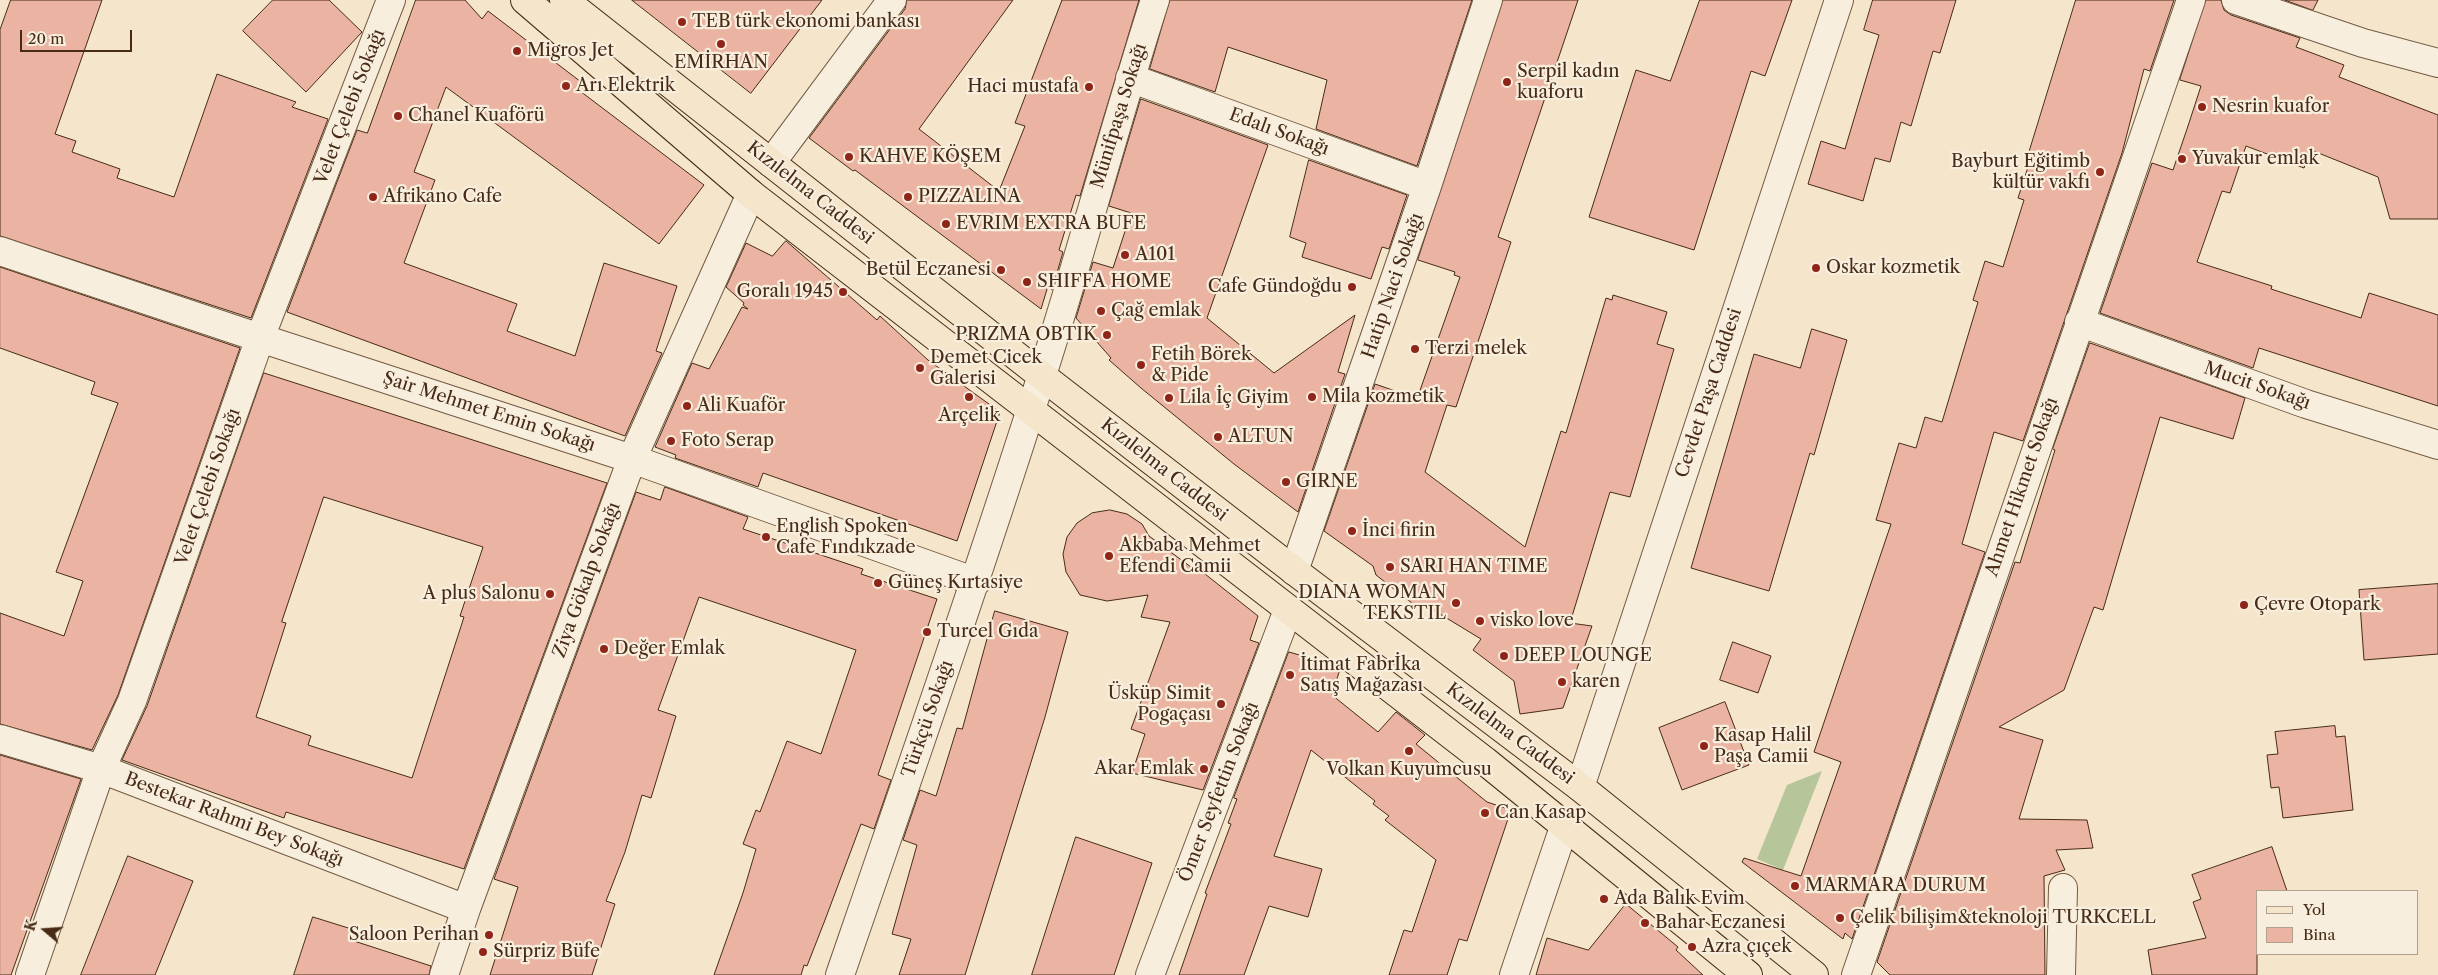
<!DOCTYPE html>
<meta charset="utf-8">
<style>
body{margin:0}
#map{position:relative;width:2438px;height:975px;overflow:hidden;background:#f4e5cb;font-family:"Libre Caslon Text",serif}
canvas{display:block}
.legend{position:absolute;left:2256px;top:890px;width:162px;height:65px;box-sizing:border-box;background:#f8eedd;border:1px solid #b1a08d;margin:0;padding:6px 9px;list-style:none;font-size:15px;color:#472b16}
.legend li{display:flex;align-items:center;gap:10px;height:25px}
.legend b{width:25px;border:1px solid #b1a08d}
.north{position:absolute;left:20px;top:905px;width:50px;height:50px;-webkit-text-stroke:4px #f8eedd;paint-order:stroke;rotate:288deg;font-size:14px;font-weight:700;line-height:20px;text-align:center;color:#472b16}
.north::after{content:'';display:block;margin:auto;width:18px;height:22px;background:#472b16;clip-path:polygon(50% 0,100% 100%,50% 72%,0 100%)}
.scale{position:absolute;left:20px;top:30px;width:112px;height:22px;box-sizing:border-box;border:2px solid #472b16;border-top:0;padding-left:6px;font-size:15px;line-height:18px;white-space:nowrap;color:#472b16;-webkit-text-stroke:4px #f8eedd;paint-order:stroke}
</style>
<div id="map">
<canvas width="2438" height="975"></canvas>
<ul class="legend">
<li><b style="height:6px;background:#f4e5cb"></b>Yol</li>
<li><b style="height:14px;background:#ebb3a1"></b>Bina</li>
</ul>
<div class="north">K</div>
<div class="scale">20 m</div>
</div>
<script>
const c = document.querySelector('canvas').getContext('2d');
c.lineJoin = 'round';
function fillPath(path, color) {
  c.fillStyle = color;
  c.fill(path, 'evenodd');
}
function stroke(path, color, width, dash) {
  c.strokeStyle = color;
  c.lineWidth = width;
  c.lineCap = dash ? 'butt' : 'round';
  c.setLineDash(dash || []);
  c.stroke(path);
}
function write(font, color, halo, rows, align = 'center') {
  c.font = font + ' "Libre Caslon Text",serif';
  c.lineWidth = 4.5;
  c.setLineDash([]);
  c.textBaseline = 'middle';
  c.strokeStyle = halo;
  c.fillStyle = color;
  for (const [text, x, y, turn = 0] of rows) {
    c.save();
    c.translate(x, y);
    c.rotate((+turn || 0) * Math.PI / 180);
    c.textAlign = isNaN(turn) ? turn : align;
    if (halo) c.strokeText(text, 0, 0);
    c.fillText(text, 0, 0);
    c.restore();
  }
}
fillPath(new Path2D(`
 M1822,771L1783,870L1757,859L1787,785Z`), '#b7c59b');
const building = new Path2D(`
 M11,0H102L55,134L76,141L72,152L120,169L117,178L174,197L217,74L296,102L292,107L328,119L251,318L0,236V30Z
 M273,0H329L362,32L306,92L243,31Z
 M416,0H465L482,19L488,11L585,85L580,91L704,185L659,244L446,87L414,172L435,180L404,263L517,304L507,331L575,356L604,263L677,286L656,351L662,353L625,436L287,312L357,130L367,133Z
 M632,0H822L751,93Z
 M907,0H1013L919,129L999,191L1025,126L1015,123L1062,0H1139L1080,196L1076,195L1059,250L1063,252L1052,290L1048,286L1041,309L855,170L853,171L809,138L905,9Z
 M1170,0H1472L1417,166L1316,129L1327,80L1228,47L1215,92L1150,69Z
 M1503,0H1578L1498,237L1511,242L1489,309L1456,407L1447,405L1425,472L1525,547L1561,431L1566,433L1606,298L1612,300L1613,295L1667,312L1657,344L1674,349L1630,497L1610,492L1598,531L1570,623L1592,626L1563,708L1520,714L1514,681L1473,650L1481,639L1425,605L1413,604L1376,575L1373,566L1324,531L1375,384L1407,395L1408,392L1418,396L1460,277L1454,275L1455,272L1418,260Z
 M1700,0H1792L1765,76L1751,71L1694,250L1589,217L1636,70L1670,81Z
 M1873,0H1956L1940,53L1933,51L1911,126L1901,122L1890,162L1875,158L1863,201L1808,184L1821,141L1845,149L1879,35L1864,30Z
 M2076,0H2174L2150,71L2144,69L2122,153L2023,441L1994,432L1962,544L1985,552L1852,939L1845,933L1843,939L1742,862L1744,858L1801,876L1841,762L1814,752L1891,524L1876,520L1899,443L1916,448L1925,417L1942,422L1978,302L1973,300L1985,261L2003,267L2024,200L2018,198L2028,167L2025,166Z
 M2206,0H2221L2224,10L2231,15L2300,38L2296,47L2344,65L2339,77L2438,115V219H2390L2378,177L2311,150L2304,168L2246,146L2230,193L2222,191L2197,262L2272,286L2271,289L2361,318L2369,293L2438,315V406L2259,348L2253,368L2100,313L2152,163L2173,170L2188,126L2201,86L2180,80Z
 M2285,0H2318L2313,10Z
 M1141,99L1268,145L1207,318L1274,373L1355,315L1338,372L1345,374L1298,512L1234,464L1141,388L1109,360L1111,358L1076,318L1093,262L1113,268L1131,213L1109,206Z
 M1309,160L1407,195L1389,249L1382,247L1371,279L1302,257L1306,243L1290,237Z
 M786,241L877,320L880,316L928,360L1000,412L957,541L763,473L758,487L675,458L676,455L655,447L692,363L709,369L742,307L748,309L743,305L744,303L726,287L746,243L772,256Z
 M0,267L240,348L118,695L92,750L0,724V613L64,636L83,581L56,572L118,403L91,394L95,382L0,348Z
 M1812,329L1847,340L1814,455L1810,453L1769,591L1691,568L1754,354L1800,368Z
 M2090,343L2245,398L2233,439L2160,417L2103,610L2094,607L2064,690L1999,727L2043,740L2019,819L2087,820L2093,848L2056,850L2065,870L2044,876L2045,975H1890L1877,962L2015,562L2020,563L2055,450L2053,449Z
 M264,373L607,483L464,869L286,812L284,818L122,760L147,706ZM324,497L483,547L460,616L464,617L412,778L308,745L311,736L256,717L286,623L282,622Z
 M665,487L748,517L743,529L863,569L861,574L937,599L878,775L891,780L874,829L861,824L825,920L807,966L804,965L801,975H714L743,893L756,849L743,844L756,810L760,812L787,741L821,754L856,650L699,597L658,710L676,716L651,798L642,795L625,852L606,901L615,904L592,975H490L518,887L494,879L636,492L660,500Z
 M1110,510L1127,514L1142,524L1149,536L1199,573L1200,570L1258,616L1250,640L1259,643L1203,790L1132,773L1145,734L1131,729L1170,622L1141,617L1148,595L1107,601L1080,595L1066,572L1063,554L1067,537L1077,523L1092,513Z
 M2438,584V654L2364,660L2359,590Z
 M995,611L1068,632L1045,717L965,975H899L911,939L892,934L917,845L903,840L920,790L936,796L957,728L962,729Z
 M1733,642L1771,656L1758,693L1720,680Z
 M1289,652L1337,666L1340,669L1332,695L1378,732L1396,712L1425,735L1416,744L1487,802L1511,810L1467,941L1459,939L1447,975H1389L1404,930L1412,932L1436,860L1385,820L1389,816L1373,804L1375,801L1311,750L1274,856L1322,869L1308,917L1269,906L1244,975H1179L1207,894L1205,893L1231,824L1228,823L1237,799L1234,798Z
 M1725,702L1749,765L1682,790L1659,728Z
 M2335,726L2336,737L2345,736L2353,810L2283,818L2279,787L2271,788L2267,755L2278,754L2275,732Z
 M0,755L81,779L11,975H0Z
 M1076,837L1152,863L1114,975H1032Z
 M2272,847L2287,891H2257V975H2152L2148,950L2206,938L2193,902L2201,899L2192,875Z
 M128,856L193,881L155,975H81Z
 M1626,904L1678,947L1676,950L1703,975H1536L1547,938L1588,950Z
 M313,917L358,931L354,941L431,966L429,975H294Z`);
fillPath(building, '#ebb3a1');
stroke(building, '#472b16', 1);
const minor = new Path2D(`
 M2236,0L2363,43L2438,63
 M1130,78L1427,186
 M771,163L892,0
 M0,251L260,338L632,459L976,582
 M2079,322L2306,404L2438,445
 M1294,571L1427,186L1488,0
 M0,739L101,769L466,909
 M1580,787L1839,0
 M30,975L101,769L132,701L260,338L391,0
 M444,975L466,909L632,459L751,194
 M840,975C909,775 978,576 1042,375C1082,251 1115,124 1155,0
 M1150,975L1288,610
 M1514,975L1564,827
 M1856,975L2191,0
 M2061,975L2063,888`);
const major = new Path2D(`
 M525,0L751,194L1485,761L1748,975
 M564,0L1042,376L1301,576L1580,787L1814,975`);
stroke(minor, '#725a43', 30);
stroke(major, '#472b16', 30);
stroke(minor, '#f8eedd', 28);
stroke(major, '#f4e5cb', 28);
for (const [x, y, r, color] of [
 [682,22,5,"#8f2418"],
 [721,44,5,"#8f2418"],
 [517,51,5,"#8f2418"],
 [1507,82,5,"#8f2418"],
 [566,86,5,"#8f2418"],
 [1089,87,5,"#8f2418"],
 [2202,107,5,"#8f2418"],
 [398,116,5,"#8f2418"],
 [849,157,5,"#8f2418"],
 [2182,159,5,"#8f2418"],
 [2100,172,5,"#8f2418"],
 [373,197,5,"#8f2418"],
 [908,197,5,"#8f2418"],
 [946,224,5,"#8f2418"],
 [1125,255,5,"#8f2418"],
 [1816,268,5,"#8f2418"],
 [1001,270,5,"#8f2418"],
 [1027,282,5,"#8f2418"],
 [1352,287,5,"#8f2418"],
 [843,292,5,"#8f2418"],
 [1101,311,5,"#8f2418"],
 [1107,335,5,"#8f2418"],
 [1415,349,5,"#8f2418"],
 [1141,365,5,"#8f2418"],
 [920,368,5,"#8f2418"],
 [969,397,5,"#8f2418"],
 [1312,397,5,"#8f2418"],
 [1169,398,5,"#8f2418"],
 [687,406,5,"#8f2418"],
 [1218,437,5,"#8f2418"],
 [671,441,5,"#8f2418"],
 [1286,482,5,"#8f2418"],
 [1352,531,5,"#8f2418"],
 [766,537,5,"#8f2418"],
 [1109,556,5,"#8f2418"],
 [1390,567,5,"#8f2418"],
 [878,583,5,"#8f2418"],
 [550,594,5,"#8f2418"],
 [1456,603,5,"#8f2418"],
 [2244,605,5,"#8f2418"],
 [1480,621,5,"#8f2418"],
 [927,632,5,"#8f2418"],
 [604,649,5,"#8f2418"],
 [1504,656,5,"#8f2418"],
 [1290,675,5,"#8f2418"],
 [1562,682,5,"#8f2418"],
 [1221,704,5,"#8f2418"],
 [1704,746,5,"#8f2418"],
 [1409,751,5,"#8f2418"],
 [1204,769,5,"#8f2418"],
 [1485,813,5,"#8f2418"],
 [1795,886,5,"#8f2418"],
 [1604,899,5,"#8f2418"],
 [1840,918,5,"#8f2418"],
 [1645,923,5,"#8f2418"],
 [489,935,5,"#8f2418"],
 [1692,947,5,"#8f2418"],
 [483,952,5,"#8f2418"]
]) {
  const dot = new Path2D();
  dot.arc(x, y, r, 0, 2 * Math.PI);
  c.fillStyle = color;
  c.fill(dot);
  stroke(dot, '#f8eedd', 2);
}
write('18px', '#472b16', '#f8eedd', [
 ["TEB türk ekonomi bankası",692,22],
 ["Migros Jet",527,51],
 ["EMİRHAN",721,63,"center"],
 ["Serpil kadın",1517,72],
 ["kuaforu",1517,93],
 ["Arı Elektrik",576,86],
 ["Haci mustafa",1079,87,"right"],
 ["Nesrin kuafor",2212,107],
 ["Chanel Kuaförü",408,116],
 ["KAHVE KÖŞEM",859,157],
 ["Yuvakur emlak",2192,159],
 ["Bayburt Eğitimb",2090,162,"right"],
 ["kültür vakfı",2090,183,"right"],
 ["Afrikano Cafe",383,197],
 ["PIZZALINA",918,197],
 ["EVRIM EXTRA BUFE",956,224],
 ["A101",1135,255],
 ["Oskar kozmetik",1826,268],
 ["Betül Eczanesi",991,270,"right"],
 ["SHIFFA HOME",1037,282],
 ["Cafe Gündoğdu",1342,287,"right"],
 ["Goralı 1945",833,292,"right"],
 ["Çağ emlak",1111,311],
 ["PRIZMA OBTIK",1097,335,"right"],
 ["Terzi melek",1425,349],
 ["Fetih Börek",1151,355],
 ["& Pide",1151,376],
 ["Demet Cicek",930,358],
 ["Galerisi",930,379],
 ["Mila kozmetik",1322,397],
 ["Lila İç Giyim",1179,398],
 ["Ali Kuaför",697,406],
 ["Arçelik",969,416,"center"],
 ["ALTUN",1228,437],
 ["Foto Serap",681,441],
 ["GIRNE",1296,482],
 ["English Spoken",776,527],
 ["Cafe Fındıkzade",776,548],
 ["İnci firin",1362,531],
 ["Akbaba Mehmet",1119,546],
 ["Efendi Camii",1119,567],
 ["SARI HAN TIME",1400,567],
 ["Güneş Kırtasiye",888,583],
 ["DIANA WOMAN",1446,593,"right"],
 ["TEKSTIL",1446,614,"right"],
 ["A plus Salonu",540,594,"right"],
 ["Çevre Otopark",2254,605],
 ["visko love",1490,621],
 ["Turcel Gıda",937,632],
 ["Değer Emlak",614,649],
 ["DEEP LOUNGE",1514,656],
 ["İtimat Fabrİka",1300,665],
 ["Satış Mağazası",1300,686],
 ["karen",1572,682],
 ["Üsküp Simit",1211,694,"right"],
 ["Pogaçası",1211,715,"right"],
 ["Kasap Halil",1714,736],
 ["Paşa Camii",1714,757],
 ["Akar Emlak",1194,769,"right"],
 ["Volkan Kuyumcusu",1409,770,"center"],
 ["Can Kasap",1495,813],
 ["MARMARA DURUM",1805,886],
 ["Ada Balık Evim",1614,899],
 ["Çelik bilişim&teknoloji TURKCELL",1850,918],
 ["Bahar Eczanesi",1655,923],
 ["Saloon Perihan",479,935,"right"],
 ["Azra çıçek",1702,947],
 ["Sürpriz Büfe",493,952]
], 'left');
write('18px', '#472b16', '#f8eedd', [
 ["Velet Çelebi Sokağı",350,107,-69],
 ["Münifpaşa Sokağı",1119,116,-73],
 ["Edalı Sokağı",1279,132,20],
 ["Kızılelma Caddesi",810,193,38],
 ["Hatip Naci Sokağı",1393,286,-71],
 ["Mucit Sokağı",2257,386,19],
 ["Cevdet Paşa Caddesi",1709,393,-72],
 ["Şair Mehmet Emin Sokağı",489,412,18],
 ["Kızılelma Caddesi",1164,470,38],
 ["Velet Çelebi Sokağı",208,487,-71],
 ["Ahmet Hikmet Sokağı",2022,487,-71],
 ["Ziya Gökalp Sokağı",587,580,-70],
 ["Türkçü Sokağı",928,719,-71],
 ["Kızılelma Caddesi",1510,734,37],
 ["Ömer Seyfettin Sokağı",1219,792,-69],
 ["Bestekar Rahmi Bey Sokağı",234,820,21]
]);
</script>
